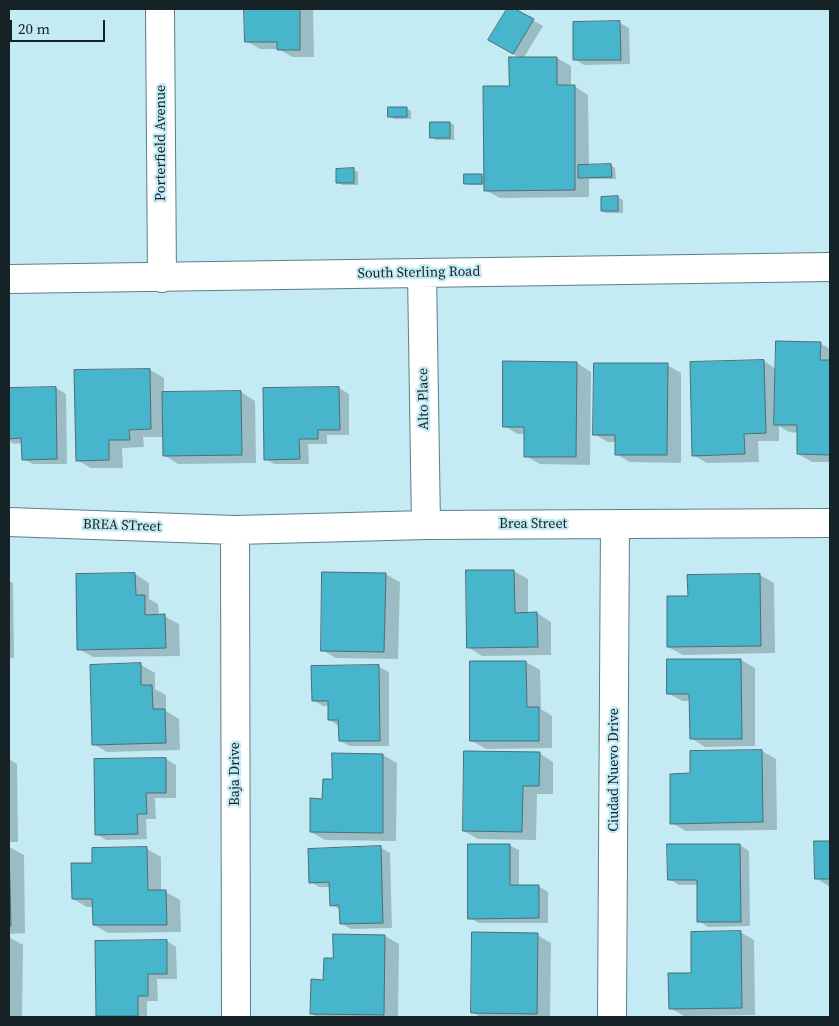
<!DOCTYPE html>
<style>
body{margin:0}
#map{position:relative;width:839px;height:1026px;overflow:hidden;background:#c4ebf4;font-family:"Source Serif 4",serif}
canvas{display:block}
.frame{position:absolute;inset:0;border:10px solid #152327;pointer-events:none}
.scale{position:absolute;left:10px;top:20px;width:95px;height:22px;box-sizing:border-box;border:2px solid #152327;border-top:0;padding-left:6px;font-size:15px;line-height:18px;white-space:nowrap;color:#152327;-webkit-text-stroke:4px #c4ebf4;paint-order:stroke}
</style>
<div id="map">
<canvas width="839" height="1026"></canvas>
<div class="frame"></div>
<div class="scale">20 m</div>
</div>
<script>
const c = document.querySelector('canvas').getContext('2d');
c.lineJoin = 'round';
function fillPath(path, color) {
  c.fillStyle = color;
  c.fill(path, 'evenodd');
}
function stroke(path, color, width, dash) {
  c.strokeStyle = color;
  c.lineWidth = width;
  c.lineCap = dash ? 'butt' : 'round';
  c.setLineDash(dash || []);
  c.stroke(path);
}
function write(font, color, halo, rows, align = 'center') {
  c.font = font + ' "Source Serif 4",serif';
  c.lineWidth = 4.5;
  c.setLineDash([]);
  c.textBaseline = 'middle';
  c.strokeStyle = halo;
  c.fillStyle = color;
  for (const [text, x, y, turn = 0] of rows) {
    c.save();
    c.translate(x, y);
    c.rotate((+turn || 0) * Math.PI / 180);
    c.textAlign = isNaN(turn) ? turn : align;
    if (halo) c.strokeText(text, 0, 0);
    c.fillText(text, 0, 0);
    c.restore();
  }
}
fillPath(new Path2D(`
 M246,9H313L314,57H292L279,49H260L246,41Z
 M508,9H513L543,26L523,59L557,58L571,66V86H574L588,95L589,166L611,165L615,168L616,179H589V197L500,198L485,190V185H470L465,183L482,175L485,177L510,87L522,59L490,40Z
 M620,23L629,28L630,64L584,65L574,59Z
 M407,108L411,111V119H394L389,116Z
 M450,123L454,125V140H436L431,137Z
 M354,170L358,172V185H342L337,182Z
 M618,197L623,200V213H606L602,211V198Z
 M820,343L830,349V462H812L798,454V433L789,432L779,426V441H758L759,462L707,463L693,455L764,361L776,369Z
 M577,363L591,372L590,465L540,464L526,456V434H518L504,426Z
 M667,365L681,373V463L630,462L616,454V442H608L594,434Z
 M150,370L164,378V394L241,392L255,401L256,463L178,464L164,455V437H143L144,447L122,448L123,468H91L77,460L75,372Z
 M56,388L66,394L67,464H33L23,459V443L14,444L9,441V389Z
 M339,388L349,394V435H327V444H308L309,464H274L265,459Z
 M514,571L528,579V614L537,613L551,622V655L482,656L468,647Z
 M135,574L149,583V599L158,604L159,616H164L179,624L180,656L93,657L79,649Z
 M385,574L400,582L398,659L336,658L322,650Z
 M760,575L774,583L775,653L683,655L668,647L689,597Z
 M9,581L13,583L14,658H9Z
 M741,660L755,668V746L705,747L691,738V701H682L668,693Z
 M471,662H526L540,670L541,709L552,716V748L486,749L472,741Z
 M141,665L155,673V689L166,695V711L179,719L180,750L107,752L93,744Z
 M312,667H379L389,672V746H350L340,741V726L329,720V706H323L313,700Z
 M762,751L776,759L777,830L686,831L672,823L692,775V752Z
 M539,753L553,762V794H537L536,840L478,839L464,831Z
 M383,755L397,763L396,841L325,840L311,832L333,780Z
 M9,759L17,764L18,842H9Z
 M166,759L176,765V798H155L156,819H146L147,839L106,840L96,834Z
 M830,842V887L816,878L815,843Z
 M509,845L519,850V886H538L548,892V923H479L470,918Z
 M740,845L749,851L750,926L708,927L699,921V885H679L669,879Z
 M9,847L24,855L25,933L9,934Z
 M380,847L390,853L392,928L351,929L341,923V910L331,905V887H320L310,882Z
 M147,849L161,857V892H166L180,900L181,932L108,933L94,925V907H87L73,899L93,865Z
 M740,932L754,940L755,1015L684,1016L670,1008Z
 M537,935L551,943L550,1017H481L473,1013Z
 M385,936L399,944L398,1017H318L311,1014L334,959Z
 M9,937L23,945L22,1017H9Z
 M167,941L176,947L177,979H157L158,1001H147V1017H100L98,1016Z`), '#0003');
const building = new Path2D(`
 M244,9H300V50H277V42H245Z
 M507,9H515L534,19L513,54L488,40Z
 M620,21L621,60H573V22Z
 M509,57H557V85H575V190L484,191L483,86H509Z
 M388,107H407V117H388Z
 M430,122H450V138H430Z
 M611,164L612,177L578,178V165Z
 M354,168V183H336V169Z
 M464,174H482V184H464Z
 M618,196V211H601V197Z
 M776,341L821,342L820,360H830V455L797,454V425H774Z
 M764,360L766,433L744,434L745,454L692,456L690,362Z
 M503,361L577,362L576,457H524V427H503Z
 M594,363H668L667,455H615V435H593Z
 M150,369L151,429L129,430L130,440H109V460L76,461L74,370Z
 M56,387L57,459L22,460L21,438L9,439V388Z
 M339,387L340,430H318V439H299L300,459L264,460L263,388Z
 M241,391L242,455L163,456L162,392Z
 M466,570H514L515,613L537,612L538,647L467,648Z
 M322,572L386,573L384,652L321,651Z
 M135,573L136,595H145V615L165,614L166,648L77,650L76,574Z
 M760,574L761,646L667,647V596H688L687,575Z
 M667,659H741L742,739H690L689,694H667Z
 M470,661H526L527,707H539V741H470Z
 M141,663V685H152L153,709H165L166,743L92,745L90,665Z
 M379,665L380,741H339L338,720H328V701H312L311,666Z
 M762,750L763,822L670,824V774L690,773V751Z
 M464,751L540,752L539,786H523L522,832L463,831Z
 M332,753L383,754V833L310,832V798L322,799L323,779H332Z
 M166,758V793H146L147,814H137L138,834L95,835L94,759Z
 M814,841H830V879H815Z
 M468,844H510V885H539V918L468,919Z
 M667,844H740L741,922H697V880H668Z
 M9,845L11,926H9Z
 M381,846L383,923L340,924L339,905L330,906L329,882L309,883L308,849Z
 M147,847L148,890H166L167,925H93L92,899H72L71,863H92V848Z
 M741,931L742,1008L669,1009L668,973H691V932Z
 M472,932L538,933L537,1014L471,1013Z
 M333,934L385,935L384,1015L310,1014L311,979L323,980L324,958H333Z
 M167,940V974H148V996H138V1016H96L95,941Z`);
fillPath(building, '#47b5cb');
stroke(building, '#4b6e76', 1);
const minor = new Path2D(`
 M160,9L162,278
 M422,273L426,525
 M9,279L830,267
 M9,522L235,530L426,525L830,523
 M235,530L236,1017
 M612,1017L615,524`);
stroke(minor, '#5b7f87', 30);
stroke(minor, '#fff', 28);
write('14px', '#152327', '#c4ebf4', [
 ["Porterfield Avenue",161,143,-90],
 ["South Sterling Road",419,273,-1],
 ["Alto Place",424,399,-91],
 ["Brea Street",533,524],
 ["BREA STreet",122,526,2],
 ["Ciudad Nuevo Drive",614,770,-90],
 ["Baja Drive",235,774,-90]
]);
</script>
